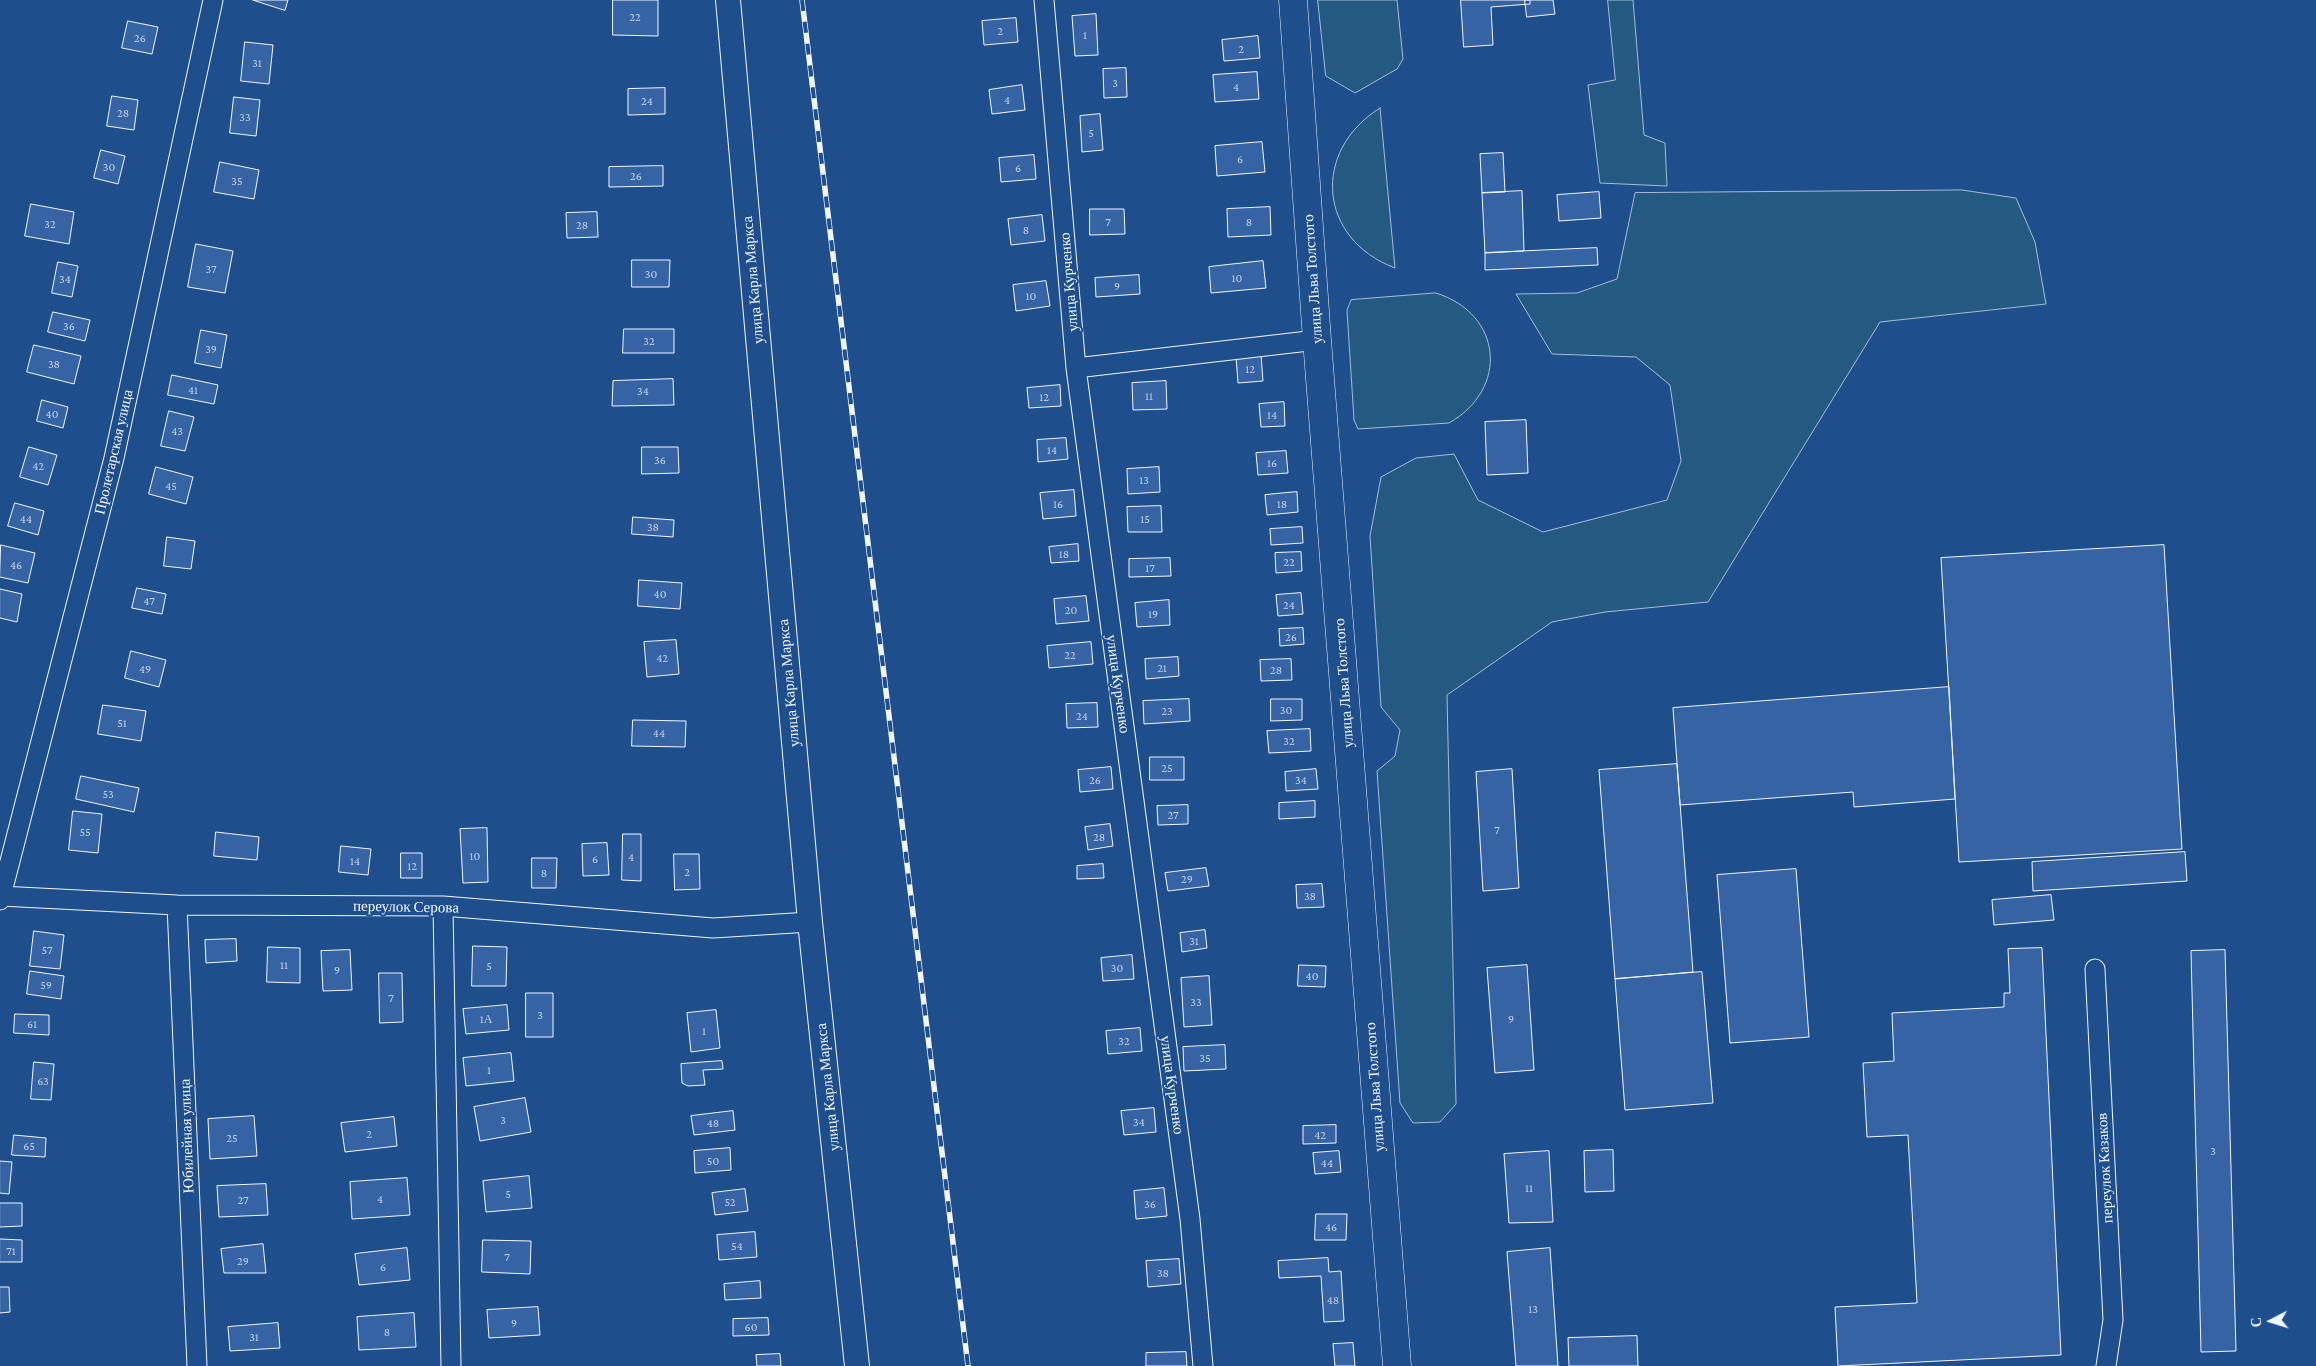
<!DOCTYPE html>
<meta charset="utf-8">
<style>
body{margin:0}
#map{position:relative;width:2316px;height:1366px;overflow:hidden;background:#1f4e8c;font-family:"Crimson Pro",serif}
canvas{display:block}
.north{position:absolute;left:2246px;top:1296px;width:50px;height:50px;-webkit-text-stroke:4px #1f4e8c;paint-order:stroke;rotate:265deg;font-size:14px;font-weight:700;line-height:20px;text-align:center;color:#f2f6ff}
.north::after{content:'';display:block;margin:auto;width:18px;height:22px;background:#f2f6ff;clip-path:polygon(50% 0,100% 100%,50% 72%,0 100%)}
</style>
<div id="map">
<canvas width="2316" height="1366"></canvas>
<div class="north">С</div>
</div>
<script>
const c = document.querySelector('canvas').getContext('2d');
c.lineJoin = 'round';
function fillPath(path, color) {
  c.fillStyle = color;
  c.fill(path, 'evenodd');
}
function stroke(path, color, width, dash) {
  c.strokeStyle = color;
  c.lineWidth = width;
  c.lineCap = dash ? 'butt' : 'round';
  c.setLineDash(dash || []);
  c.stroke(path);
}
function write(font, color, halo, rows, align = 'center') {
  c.font = font + ' "Crimson Pro",serif';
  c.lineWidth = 4;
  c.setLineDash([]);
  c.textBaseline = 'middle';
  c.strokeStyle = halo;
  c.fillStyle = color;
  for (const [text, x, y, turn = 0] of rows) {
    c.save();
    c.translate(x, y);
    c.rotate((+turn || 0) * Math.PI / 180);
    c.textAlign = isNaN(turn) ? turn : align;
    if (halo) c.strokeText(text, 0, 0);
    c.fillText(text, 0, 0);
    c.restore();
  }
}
const green = new Path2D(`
 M1318,0H1397L1403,59L1397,69L1355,93L1326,76Z
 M1608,0H1633L1644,135L1665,143L1667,186L1600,183L1588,85L1615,80Z
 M1380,108L1395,268C1318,239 1311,151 1380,108Z
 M1962,190L2016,198L2035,242L2046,304L1880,322L1708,602L1605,612L1552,622L1447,695L1456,1104L1440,1122L1413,1123L1400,1103L1377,771L1395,756L1400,730L1381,707L1370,536L1381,477L1416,458L1454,454L1478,500L1543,532L1667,500L1681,461L1670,385L1636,357L1552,354L1516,294L1577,293L1617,279L1635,193Z
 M1436,293C1503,314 1509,389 1449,423L1358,429L1354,420L1347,310L1351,300Z`);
fillPath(green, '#245a82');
stroke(green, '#a8bbd7', 1);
const building = new Path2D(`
 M253,0H288L285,10Z
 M613,0H658V36L613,35Z
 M1461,0H1530V4L1491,7L1493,45L1464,47Z
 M1525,0H1553L1555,14L1527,17Z
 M1096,14L1098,55L1075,56L1072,16Z
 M1016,18L1018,42L984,45L982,21Z
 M128,21L158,27L152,54L122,48Z
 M1258,36L1260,58L1224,61L1222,40Z
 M245,42L273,45L269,84L241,81Z
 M1126,68L1127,97L1104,98L1103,69Z
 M1257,72L1259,99L1215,102L1213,75Z
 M1022,85L1025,110L992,114L989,90Z
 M665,88V114L628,115V89Z
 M112,96L138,100L134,130L107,126Z
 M234,97L260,100L256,136L230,133Z
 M1100,114L1103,150L1082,152L1080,116Z
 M1262,142L1265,172L1217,176L1215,146Z
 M101,150L125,156L118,184L94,178Z
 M1503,153L1505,192L1482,193L1480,154Z
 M1034,155L1036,179L1001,182L999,158Z
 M220,162L259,170L254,199L214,192Z
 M663,166V186L609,187V167Z
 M1522,191L1524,251L1485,253L1482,193Z
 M1599,192L1601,218L1559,221L1557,195Z
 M31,204L74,212L69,244L25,236Z
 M1270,207L1271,235L1228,237L1227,209Z
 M1090,209H1124L1125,234L1090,235Z
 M597,212L598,237L567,238L566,213Z
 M1042,215L1045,241L1011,245L1008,219Z
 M196,244L233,251L225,293L188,287Z
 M1597,248L1598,265L1485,270V253Z
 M632,260H670L669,287H632Z
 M1263,261L1266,288L1211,293L1209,267Z
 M58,262L78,266L72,297L52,293Z
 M1139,275L1140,294L1096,297L1095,278Z
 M1046,281L1050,306L1016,311L1013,285Z
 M53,312L90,320L85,341L48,332Z
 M624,329H674V353H623Z
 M201,330L227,335L221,368L195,363Z
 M34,345L81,356L74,384L27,372Z
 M1261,355L1263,381L1238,383L1236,356Z
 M172,375L218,385L214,404L168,395Z
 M673,379L674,405L612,406L613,381Z
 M1166,381L1167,409L1133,410L1132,383Z
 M1060,385L1061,406L1029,408L1027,388Z
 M42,400L68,407L63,428L37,421Z
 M1284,402L1285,426L1261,427L1259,404Z
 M169,411L194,417L185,451L161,446Z
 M1526,420L1528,473L1487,475L1485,422Z
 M1066,438L1068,459L1038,462L1037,440Z
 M29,447L57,455L48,485L20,477Z
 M642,447H678L679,473L642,474Z
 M1286,451L1288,473L1258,475L1256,453Z
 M156,467L193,477L186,504L149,494Z
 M1159,467L1160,492L1128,494L1127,469Z
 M1074,490L1076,516L1043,519L1040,493Z
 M1297,492L1298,512L1267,515L1265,495Z
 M15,503L44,511L38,535L8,526Z
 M1161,506L1162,532H1128L1127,507Z
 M633,517L674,520L673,537L632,534Z
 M1302,527L1303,543L1271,545L1270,529Z
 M167,537L195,541L191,569L164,566Z
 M1078,544L1079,561L1051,563L1049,547Z
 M1,545L35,553L28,583L0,577Z
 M2164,545L2182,849L1959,862L1941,558Z
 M1301,552L1302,571L1276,573L1275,553Z
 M1170,558L1171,576L1129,577V559Z
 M639,580L682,583L680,609L638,606Z
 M137,588L166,594L162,614L132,608Z
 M0,589L22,594L17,622L0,618Z
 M1301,593L1303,614L1278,616L1276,595Z
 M1086,596L1089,621L1056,624L1054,599Z
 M1169,600L1170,625L1137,627L1135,603Z
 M1303,628L1304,644L1280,646L1279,629Z
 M676,640L679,674L647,677L644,642Z
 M1091,642L1093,664L1049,668L1047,646Z
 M131,651L166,660L159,687L125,678Z
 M1178,657L1179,676L1146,679L1145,659Z
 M1291,659L1292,680L1261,681L1260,660Z
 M1949,687L1955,799L1854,807L1853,792L1680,805L1673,708Z
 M1189,699L1190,721L1144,724L1143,701Z
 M1271,699H1302V720L1271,721Z
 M1097,703L1098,727L1067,728L1066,704Z
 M103,705L146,711L141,741L98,734Z
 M633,720L686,721L685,747L632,746Z
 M1310,729L1311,751L1269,753L1267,731Z
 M1150,757H1184V780H1150Z
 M1677,764L1693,972L1615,979L1599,770Z
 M1111,767L1113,789L1080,792L1078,770Z
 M1316,769L1318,789L1286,791L1285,772Z
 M1512,769L1519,888L1483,891L1476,772Z
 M81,776L139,788L134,812L76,799Z
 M1315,801V817L1279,819V803Z
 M1188,805V824L1158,825L1157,806Z
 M73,811L102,814L98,853L69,850Z
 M1110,824L1113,846L1088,850L1085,827Z
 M487,828L488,882L463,883L460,829Z
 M216,832L259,837L257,860L214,856Z
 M623,834H641V881L622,880Z
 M607,843L609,875L583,876L582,844Z
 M341,846L371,849L368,875L339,872Z
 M2185,852L2187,881L2033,891L2032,862Z
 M401,853H422V878H401Z
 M674,854H699L700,889L675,890Z
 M532,858H557L556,888H532Z
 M1103,864L1104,878L1077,879V866Z
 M1206,868L1209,886L1168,891L1165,873Z
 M1796,869L1809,1037L1730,1043L1717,875Z
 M1322,884L1324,907L1297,908L1296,885Z
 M2051,895L2054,920L1994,925L1992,900Z
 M1205,930L1207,948L1182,952L1180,933Z
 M34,931L64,935L60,969L30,966Z
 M236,939L237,961L206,963L205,940Z
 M473,946L507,947L506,986H472Z
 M268,947L300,948V983L267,982Z
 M2042,948L2061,1355L1838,1366L1835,1307L1917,1303L1908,1135L1867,1137L1863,1063L1894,1061L1892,1013L2004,1007V993H2010L2008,949Z
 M350,950L352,990L323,991L321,951Z
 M2225,950L2236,1351L2201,1352L2191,951Z
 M1132,955L1134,979L1103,981L1101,958Z
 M1299,965L1326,966L1325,987L1298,986Z
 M1527,965L1534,1070L1495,1073L1487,968Z
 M30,971L64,976L61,999L27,994Z
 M1702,972L1713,1103L1625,1110L1615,979Z
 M379,973H402L403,1022L380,1023Z
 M1209,976L1212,1025L1184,1027L1181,978Z
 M526,993H553V1037H526Z
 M507,1005L509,1030L466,1034L463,1009Z
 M716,1010L720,1048L691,1052L687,1013Z
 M15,1014L49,1015V1035L14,1033Z
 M1140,1028L1142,1051L1108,1054L1106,1031Z
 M1225,1045L1226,1069L1184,1071L1183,1047Z
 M511,1053L514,1081L466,1086L463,1058Z
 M722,1061L723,1069L703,1070L705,1085L688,1086L682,1083L681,1064Z
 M34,1062L54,1064L51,1100L31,1099Z
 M525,1098L531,1132L480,1141L474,1107Z
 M1154,1108L1156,1132L1124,1135L1121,1111Z
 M733,1111L735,1130L694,1135L691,1116Z
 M254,1116L257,1156L210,1159L208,1119Z
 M394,1117L397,1146L345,1152L341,1123Z
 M1336,1125V1143L1303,1144V1126Z
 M14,1135L46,1138L45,1157L12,1155Z
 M730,1148L731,1170L695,1173L694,1151Z
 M1613,1150L1614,1191L1585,1192L1584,1151Z
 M1339,1151L1341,1172L1315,1174L1313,1153Z
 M1549,1151L1553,1222L1509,1223L1504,1154Z
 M0,1161L12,1162L9,1194L0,1193Z
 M529,1176L532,1208L486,1212L483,1181Z
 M407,1178L410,1215L352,1219L350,1182Z
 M266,1184L268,1215L219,1217L217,1186Z
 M1164,1188L1167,1216L1136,1219L1134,1191Z
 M745,1189L748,1211L715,1215L712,1193Z
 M0,1203H22V1226L0,1227Z
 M1316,1214H1347L1346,1240H1315Z
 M755,1232L757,1257L719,1260L717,1235Z
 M0,1239L22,1240V1262H0Z
 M483,1240L531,1241L530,1274L482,1272Z
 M263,1244L266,1273H224L221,1249Z
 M407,1248L410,1280L359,1285L355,1254Z
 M1550,1248L1558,1366H1516L1507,1252Z
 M1328,1258L1329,1272L1341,1271L1344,1321L1324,1322L1321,1276L1279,1278L1278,1261Z
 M1179,1259L1181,1284L1148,1287L1146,1261Z
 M760,1281L761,1298L725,1300L724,1284Z
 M0,1287H9L10,1312L0,1313Z
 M538,1307L540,1335L489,1338L487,1310Z
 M414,1313L416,1347L359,1350L357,1317Z
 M768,1318L769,1335L733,1336V1319Z
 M278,1323L280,1348L230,1351L228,1327Z
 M1637,1336L1638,1366H1569L1568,1338Z
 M1353,1343L1355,1366H1335L1333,1344Z
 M1186,1352L1187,1366H1146V1353Z
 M780,1354L781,1366H757L756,1355Z`);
fillPath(building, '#3563a3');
stroke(building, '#f2f6ff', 1);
const minor = new Path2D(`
 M1044,0L1076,368L1190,1219L1203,1366
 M1076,368L1317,340
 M0,896L177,905L443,906L713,928L810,922
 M0,900L114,458L213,0
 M177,905L197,1366
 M443,906L451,1366
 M2095,969L2113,1320L2106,1366`);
const tertiary = new Path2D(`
 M728,0L810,922L857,1366`);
const secondary = new Path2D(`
 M1293,0L1317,340L1397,1366`);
stroke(minor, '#f2f6ff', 21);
stroke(tertiary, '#f2f6ff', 26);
stroke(secondary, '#f2f6ff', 29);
stroke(minor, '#1f4e8c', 19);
stroke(tertiary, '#1f4e8c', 24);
stroke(secondary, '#1f4e8c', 28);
const rail = new Path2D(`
 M802,0L968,1366`);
stroke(rail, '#f2f6ff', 5.5);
stroke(rail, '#1f4e8c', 4, [11]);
write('12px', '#c3d1e8', null, [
 ["22",635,17],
 ["2",1000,31],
 ["1",1085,35],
 ["26",140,38],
 ["2",1241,49],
 ["31",257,63],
 ["3",1115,83],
 ["4",1236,87],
 ["4",1007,100],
 ["24",647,101],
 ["28",123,113],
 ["33",245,117],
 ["5",1091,133],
 ["6",1240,159],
 ["30",109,167],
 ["6",1018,168],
 ["26",636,176],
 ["35",237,181],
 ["7",1108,222],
 ["8",1249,222],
 ["32",50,224],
 ["28",582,225],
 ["8",1026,230],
 ["37",211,269],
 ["30",651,274],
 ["10",1237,278],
 ["34",65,279],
 ["9",1117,286],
 ["10",1031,296],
 ["36",69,326],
 ["32",649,341],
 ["39",211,349],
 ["38",54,364],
 ["12",1250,369],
 ["41",193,390],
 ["34",643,391],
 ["11",1149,396],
 ["12",1044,397],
 ["40",52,414],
 ["14",1272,415],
 ["43",177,431],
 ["14",1052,450],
 ["36",660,460],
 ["16",1272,463],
 ["42",38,466],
 ["13",1144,480],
 ["45",171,486],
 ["16",1058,504],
 ["18",1282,504],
 ["44",26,519],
 ["15",1145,519],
 ["38",653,527],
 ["18",1064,554],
 ["22",1289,562],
 ["46",16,565],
 ["17",1150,568],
 ["40",660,594],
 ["47",149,601],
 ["24",1289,605],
 ["20",1071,610],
 ["19",1153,614],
 ["26",1291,637],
 ["22",1070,655],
 ["42",662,658],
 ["21",1162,668],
 ["49",145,669],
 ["28",1276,670],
 ["30",1286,710],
 ["23",1167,711],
 ["24",1082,716],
 ["51",122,723],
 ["44",659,733],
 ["32",1289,741],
 ["25",1167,768],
 ["26",1095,780],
 ["34",1301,780],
 ["53",108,794],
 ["27",1173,815],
 ["7",1497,830],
 ["55",85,832],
 ["28",1099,837],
 ["10",475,856],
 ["4",631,857],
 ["6",595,859],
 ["14",355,861],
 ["12",412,866],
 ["2",687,872],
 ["8",544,873],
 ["29",1187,879],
 ["38",1310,896],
 ["31",1194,941],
 ["57",47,950],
 ["11",284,965],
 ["5",489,966],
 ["30",1117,968],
 ["9",337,970],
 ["40",1312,976],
 ["59",46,985],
 ["7",391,998],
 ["33",1196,1002],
 ["3",540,1015],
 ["1А",486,1019],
 ["9",1511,1019],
 ["61",32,1024],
 ["1",704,1031],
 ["32",1124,1041],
 ["35",1205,1058],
 ["1",489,1070],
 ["63",43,1081],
 ["3",503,1120],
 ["34",1139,1122],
 ["48",713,1123],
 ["2",369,1134],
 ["42",1320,1135],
 ["25",232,1138],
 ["65",29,1146],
 ["3",2213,1151],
 ["50",713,1161],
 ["44",1327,1163],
 ["11",1529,1188],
 ["5",508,1194],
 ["4",380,1199],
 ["27",243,1200],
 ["52",730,1202],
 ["36",1150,1204],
 ["46",1331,1227],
 ["54",737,1246],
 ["71",11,1251],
 ["7",507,1257],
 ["29",243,1261],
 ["6",383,1267],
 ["38",1163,1273],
 ["48",1333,1300],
 ["13",1533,1309],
 ["9",514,1323],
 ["60",751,1327],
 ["8",387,1332],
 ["31",254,1337]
]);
write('15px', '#f2f6ff', '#1f4e8c', [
 ["улица Льва Толстого",1313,279,-94],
 ["улица Карла Маркса",753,280,-95],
 ["улица Курченко",1069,282,-95],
 ["Пролетарская улица",114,452,-77],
 ["улица Карла Маркса",789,683,-95],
 ["улица Льва Толстого",1344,683,-94],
 ["улица Курченко",1118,684,82],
 ["переулок Серова",406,907,1],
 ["улица Курченко",1172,1085,82],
 ["улица Карла Маркса",828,1087,-96],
 ["улица Льва Толстого",1375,1087,-94],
 ["Юбилейная улица",187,1136,-92],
 ["переулок Казаков",2105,1168,-93]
]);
</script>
